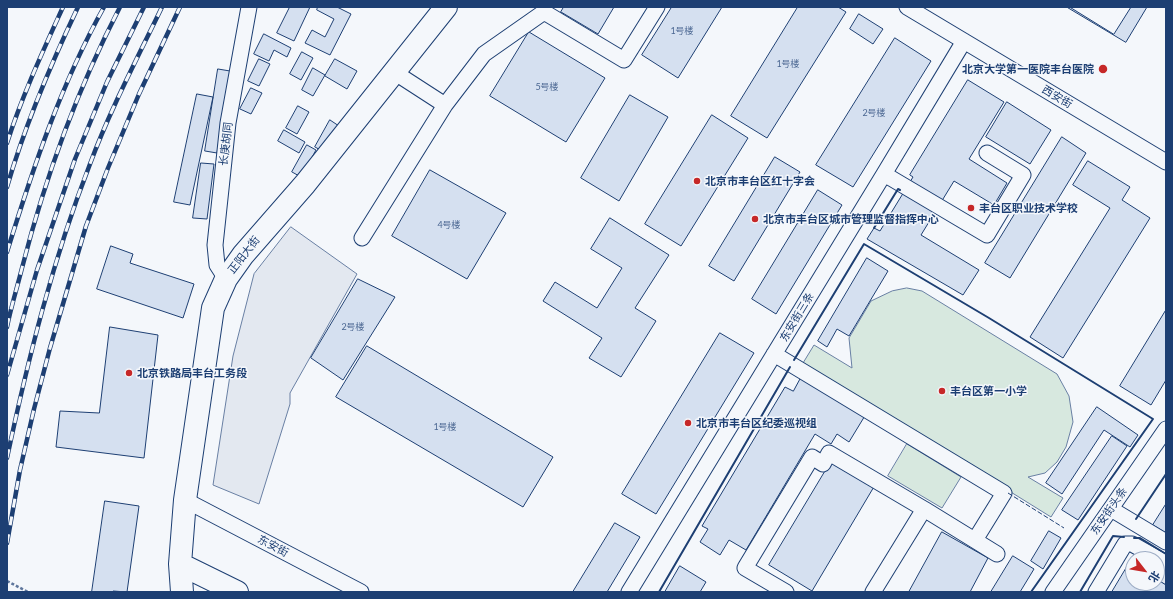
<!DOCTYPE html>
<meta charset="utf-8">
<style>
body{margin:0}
#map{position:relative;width:1173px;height:599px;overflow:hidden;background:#f4f7fb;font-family:Lato,"Noto Sans SC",sans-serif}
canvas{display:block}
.frame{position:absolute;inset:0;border:8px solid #1d3f73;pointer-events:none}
.north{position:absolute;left:1125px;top:551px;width:40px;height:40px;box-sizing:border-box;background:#f4f7fb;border:1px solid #9eadc5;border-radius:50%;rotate:121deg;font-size:11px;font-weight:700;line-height:16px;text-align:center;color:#1d3f73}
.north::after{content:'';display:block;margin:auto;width:14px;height:18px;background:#c62828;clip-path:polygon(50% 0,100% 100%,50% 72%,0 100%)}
</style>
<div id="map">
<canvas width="1173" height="599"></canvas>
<div class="frame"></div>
<div class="north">北</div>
</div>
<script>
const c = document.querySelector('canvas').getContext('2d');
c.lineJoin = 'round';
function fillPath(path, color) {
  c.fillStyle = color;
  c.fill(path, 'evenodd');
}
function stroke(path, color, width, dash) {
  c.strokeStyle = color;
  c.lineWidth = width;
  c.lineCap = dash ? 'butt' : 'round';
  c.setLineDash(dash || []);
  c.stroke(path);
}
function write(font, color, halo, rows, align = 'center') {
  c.font = font + ' Lato,"Noto Sans SC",sans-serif';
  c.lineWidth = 3;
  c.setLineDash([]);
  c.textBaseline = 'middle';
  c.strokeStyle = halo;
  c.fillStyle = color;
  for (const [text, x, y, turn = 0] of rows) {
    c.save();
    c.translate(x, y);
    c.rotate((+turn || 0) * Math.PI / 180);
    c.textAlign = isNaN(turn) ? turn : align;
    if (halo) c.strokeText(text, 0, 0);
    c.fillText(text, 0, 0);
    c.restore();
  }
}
const green = new Path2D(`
 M907,288L922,291L1057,374L1069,396L1073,422L1066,447L1057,462L1045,473L1028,477L1063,498L1051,517L803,363L814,345L852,368L849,338L871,301L892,291Z
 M907,444L961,477L942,508L888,476Z`);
fillPath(green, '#d7e8df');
stroke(green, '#687fa3', 1);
const parking = new Path2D(`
 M291,227L357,274L290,393V404L259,504L213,485L233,356L254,274Z
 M1166,567V585L1158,580Z`);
fillPath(parking, '#e3e8f0');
stroke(parking, '#687fa3', 1);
const building = new Path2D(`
 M290,7H310L294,41L277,33Z
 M318,7H337L351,14L330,55L305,43L312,30L325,37L334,19L317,10Z
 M564,7H614L598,34L561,12Z
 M672,7H722L678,78L642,55Z
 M798,7H838L846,12L767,138L731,116Z
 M1067,7H1147L1126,42Z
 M1070,7H1131L1114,34Z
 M859,14L883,29L873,44L850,29Z
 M529,32L605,78L566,142L490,96Z
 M264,34L291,48L287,57L274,50L269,61L254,54Z
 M895,38L931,61L853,187L816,165Z
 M302,52L313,58L301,80L290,74Z
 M259,59L270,64L259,86L248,81Z
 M335,59L357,71L347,89L325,76Z
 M313,68L325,75L313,96L302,90Z
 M218,69L230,71L217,153L205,151Z
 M968,80L1004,102L969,159L1007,183L994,205L954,181L921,235L979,270L963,295L867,239L874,228L880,231L913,177L910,175Z
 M251,88L262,93L251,114L240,109Z
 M197,94L213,97L190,205L174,202Z
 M630,95L668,117L619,201L581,178Z
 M1007,102L1051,130L1030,164L986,137Z
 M298,106L309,112L297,134L286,128Z
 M712,115L748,138L681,246L645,224Z
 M330,120L339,126L324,152L315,147Z
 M284,130L305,142L299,153L278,141Z
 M1062,137L1086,153L1010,278L985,263Z
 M307,145L316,150L301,177L292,172Z
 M775,157L800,172L734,281L709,266Z
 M1088,161L1130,187L1122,200L1150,218L1063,358L1030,337L1110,208L1073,185Z
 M201,163L214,164L207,219L193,218Z
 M430,170L506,213L467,279L392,236Z
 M818,190L842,205L776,314L752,299Z
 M610,218L669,255L635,308L656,321L621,377L589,358L602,338L543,301L555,282L597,308L622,268L591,249Z
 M111,246L133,254L130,263L194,284L183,318L97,289Z
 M867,258L888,271L849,336L837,329L827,347L818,341Z
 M358,279L395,297L343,380L311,358Z
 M1166,310V380L1151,405L1120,386Z
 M110,327L158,335L144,458L56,447L60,411L99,413Z
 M720,333L754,353L656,514L622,494Z
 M367,346L553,457L523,507L336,397Z
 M802,376L866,414L849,442L837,434L831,444L815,434L746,550L729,540L720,555L700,542L708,529L702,526L785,387L793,391Z
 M1097,407L1138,435L1130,447L1104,430L1062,494L1046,483Z
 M1112,436L1127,446L1078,520L1062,510Z
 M832,460L875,485L812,591L769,565Z
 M105,501L139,506L127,592L113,591V592H92Z
 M1166,504V533L1153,525Z
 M615,523L640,537L607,592H573Z
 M1049,531L1061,538L1043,569L1031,561Z
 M942,532L988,558L970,592H909Z
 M1136,552L1148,559H1133V583H1157V565L1165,569L1158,580L1166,585V592H1112Z
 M1013,556L1034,569L1020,592H991Z
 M680,566L706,582L700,592H665Z`);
fillPath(building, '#d5e0f0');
stroke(building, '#1d3f73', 1);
const minor = new Path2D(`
 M907,7L1166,162
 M445,105L484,54L544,12L624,60L657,7
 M884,174L987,235L1023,175L987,153
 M362,238L445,105L394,72
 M226,279L217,265L215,245L228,123L249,7
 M774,354L1004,493L975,540
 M185,500L361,592
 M1111,509L1166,542
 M629,592L884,174L964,41
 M786,592L745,568L812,457L823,464L829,453L924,509
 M873,592L924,509L997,554
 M1053,592L1166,429
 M1096,592L1125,544H1132L1166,563`);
const secondary = new Path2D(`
 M180,564L237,592
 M182,592L180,564L185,500L213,308L226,279L243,255L305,184L446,7`);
stroke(minor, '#1d3f73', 17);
stroke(secondary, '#1d3f73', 24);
stroke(new Path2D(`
 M7,581L28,592`), '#5e769c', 2.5, [3, 2]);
stroke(minor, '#f4f7fb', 15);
stroke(secondary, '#f4f7fb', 22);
const rail = new Path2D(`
 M7,143C22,96 43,51 63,7
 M7,187C25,125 50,66 78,7
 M7,252C33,168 61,84 104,7
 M7,327C11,307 17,288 22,268C45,178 77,90 120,7
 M7,375L37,270L75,159L107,82L144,7
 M7,458C28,359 53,259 90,164C110,110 137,59 162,7
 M7,543L20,470L34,409L50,348L86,226L108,168L139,94L180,7`);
stroke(rail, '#1d3f73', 4.5);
stroke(rail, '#f4f7fb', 3, [9]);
stroke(new Path2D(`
 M1008,493L1064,528`), '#1d3f73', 1, [5, 2]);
stroke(new Path2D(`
 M874,228L898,189L900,190
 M794,360L864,244L989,318L1153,419L1031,592
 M1136,519L1166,474
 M1134,538H1140L1166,554
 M659,592L790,367
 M1080,592L1113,536L1124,537`), '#1d3f73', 2);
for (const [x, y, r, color] of [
 [1103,69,5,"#c62828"],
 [697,181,4,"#c62828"],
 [971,208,4,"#c62828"],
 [755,219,4,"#c62828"],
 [129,373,4,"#c62828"],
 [942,391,4,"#c62828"],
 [688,423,4,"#c62828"]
]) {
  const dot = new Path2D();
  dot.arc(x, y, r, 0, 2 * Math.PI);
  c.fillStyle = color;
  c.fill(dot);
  stroke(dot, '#f4f7fb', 1.5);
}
write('9px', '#4b6792', null, [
 ["1号楼",682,31],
 ["1号楼",788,64],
 ["5号楼",547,87],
 ["2号楼",874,113],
 ["4号楼",449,225],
 ["2号楼",353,327],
 ["1号楼",445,427]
]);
write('bold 11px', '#1d3f73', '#f4f7fb', [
 ["北京大学第一医院丰台医院",1094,69,"right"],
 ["北京市丰台区红十字会",705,181],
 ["丰台区职业技术学校",979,208],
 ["北京市丰台区城市管理监督指挥中心",763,219],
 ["北京铁路局丰台工务段",137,373],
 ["丰台区第一小学",950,391],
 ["北京市丰台区纪委巡视组",696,423]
], 'left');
write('11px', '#1d3f73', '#f4f7fb', [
 ["西安街",1057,97,31],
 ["长庚胡同",226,144,-83],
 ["正阳大街",244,255,-52],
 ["东安街三条",797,317,-59],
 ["东安街头条",1109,511,-55],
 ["东安街",273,546,28]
]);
</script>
